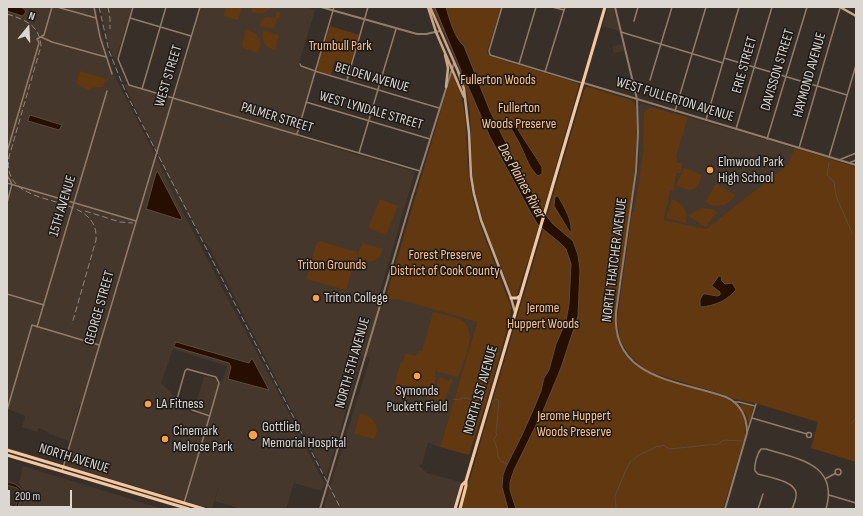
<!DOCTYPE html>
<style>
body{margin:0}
#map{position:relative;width:863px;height:516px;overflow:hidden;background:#382f28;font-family:"Sofia Sans Condensed",sans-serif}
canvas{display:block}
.frame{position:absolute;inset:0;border:8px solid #ddd7d2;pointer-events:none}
.north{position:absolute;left:8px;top:8px;width:40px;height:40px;-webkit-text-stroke:3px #1c1815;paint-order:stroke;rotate:18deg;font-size:11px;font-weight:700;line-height:16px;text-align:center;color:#ddd7d2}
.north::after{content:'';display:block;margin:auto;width:14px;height:18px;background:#ddd7d2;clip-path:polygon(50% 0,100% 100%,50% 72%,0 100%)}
.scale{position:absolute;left:8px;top:490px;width:64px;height:18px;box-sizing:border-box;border:2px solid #ddd7d2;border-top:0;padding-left:5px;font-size:12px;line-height:14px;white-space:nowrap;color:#ddd7d2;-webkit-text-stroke:3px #1c1815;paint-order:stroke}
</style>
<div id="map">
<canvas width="863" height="516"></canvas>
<div class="frame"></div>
<div class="north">N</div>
<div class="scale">200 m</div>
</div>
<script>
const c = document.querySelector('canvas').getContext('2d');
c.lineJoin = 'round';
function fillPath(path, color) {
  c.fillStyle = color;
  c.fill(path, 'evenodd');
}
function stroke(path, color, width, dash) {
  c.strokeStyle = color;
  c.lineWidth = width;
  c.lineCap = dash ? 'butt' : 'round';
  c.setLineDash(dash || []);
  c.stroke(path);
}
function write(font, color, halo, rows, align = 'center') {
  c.font = font + ' "Sofia Sans Condensed",sans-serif';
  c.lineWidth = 3;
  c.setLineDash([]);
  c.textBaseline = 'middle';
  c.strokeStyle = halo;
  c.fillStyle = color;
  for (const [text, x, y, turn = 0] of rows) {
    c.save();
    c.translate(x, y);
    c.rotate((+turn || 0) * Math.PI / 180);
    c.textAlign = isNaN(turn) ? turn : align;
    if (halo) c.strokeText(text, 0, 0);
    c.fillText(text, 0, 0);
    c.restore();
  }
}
fillPath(new Path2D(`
 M7,7H97V16L112,69L119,85L140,125L181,208L227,297L281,398L324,483L322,491L294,483L286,509H240L215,501L219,485L212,509L65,465L82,404H80L69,441L49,434L48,432L39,428L37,432L22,427L25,417L24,415L7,409V208L14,183L7,179ZM173,349L227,366L222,381L204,376L194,410L211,414V417L190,412L161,383Z
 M100,7H132L115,61L107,41Z
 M201,7H307L315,10L298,67L315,72L296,136L415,172L380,292L477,322L440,447L428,443L422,464L418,465L427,473L461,482L453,509H323L370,358L362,356L326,477L211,251L178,198L124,84L174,98Z
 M608,7H613L619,31L603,26Z
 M622,44L624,51L614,53L612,46Z
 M641,103L794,148L790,164L706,230L632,212L639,160V106Z
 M23,466L163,509H17L23,489L19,483Z`), '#45372c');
fillPath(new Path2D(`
 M226,7H242L238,20L223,16Z
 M253,7H271C266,14 259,14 251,12Z
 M432,7H501L487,52L489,56L577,83L579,85L532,249L516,297L512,295C500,262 484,229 476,195C469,165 473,134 469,104C463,70 446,38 432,7Z
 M277,11L281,13L279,19L277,18L274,29L259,26L262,21L266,17L275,18Z
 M330,26L359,35L350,65L335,60L331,75L318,71L317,68Z
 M246,29C258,33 264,40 258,53L243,48L242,45Z
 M263,30L279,35L275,50C264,47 261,41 263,30Z
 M80,71L107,79H108L102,87L91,88L87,90L76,83Z
 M452,73L460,90L465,116L468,169L473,200L480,225L511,307L510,319L486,403L469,455L440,447L477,322L398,299H389L386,296Z
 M586,87H589L631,100L635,103L636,108C640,178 622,247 615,316C614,361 640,372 678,383C694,388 709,393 725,398L735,404L741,411L744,417L745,427V436L723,509H461L584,90Z
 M650,107L686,117L687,120L676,156L677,157V163H682L681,173H676L674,191H670L667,207H666L664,220L706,229L789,164L794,148L856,167V462L811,448L818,422L758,404L734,399L722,394L656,374L644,369L631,357L624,347L620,339L617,320L632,212H634L644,148L643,147L644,113Z
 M686,168L702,175C697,192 691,193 676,185L684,169Z
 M718,184L735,195C728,207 716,209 705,202L715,185Z
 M380,199L398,206L386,235L368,228Z
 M672,199C683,203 689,212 686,223L666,218Z
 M702,208L713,209L717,212L706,227H705L689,216L693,212Z
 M320,241L357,252V256L362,243L383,249L380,257L371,262L356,257L346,290L306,279L317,242Z
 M433,312C441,314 456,317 463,321C478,333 464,362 458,377L435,371L436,380L431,399L414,395L413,397L410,396L409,399L393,394L392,391L401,362H403L406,353L416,356V355H418L419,351H422Z
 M439,377L449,381L450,379H453L444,402L433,399Z
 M741,404L751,406L753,408L749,425L746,414L740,406Z
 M360,414C373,415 382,427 374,439L355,434L354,433Z`), '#613810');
const water = new Path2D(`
 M7,7C13,7 22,5 26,11L24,15L22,16L7,11Z
 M435,7H446C449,18 455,39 464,46L490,111L511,153L541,209L553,224L573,241L578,255L580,270L578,316L561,368L543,411L514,470L510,482V490L516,509H508L502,487L503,475L506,467L522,435L534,408L541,391L544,378L549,370L556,344L566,321L569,304L571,264L566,249L560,243L538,225L531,213L490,137L464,77L461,75V71Z
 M30,115L62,125L59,130L28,121Z
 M510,121L513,122L542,167V174L538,176C529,168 527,159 522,149C519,141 513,133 509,124Z
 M158,172L182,218L181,220L146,209L156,173Z
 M558,196C564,207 573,221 571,234L554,206L555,197Z
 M719,276H721L722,281L725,284L732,283L736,289L735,291C726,301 714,306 701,307L700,305V300L703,294H706L717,296L720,295V292L712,286Z
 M176,342L249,363L252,358L269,390L228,379L231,367L229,363L175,347L174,346Z
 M7,482L15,484L21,489L22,495L17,509H15L20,492L17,488L7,485Z`);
fillPath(water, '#260f00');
stroke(water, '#5d4b3f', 1);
stroke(new Path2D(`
 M829,163L827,175L834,182L836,196L852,233
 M453,399L460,400L461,398H467L474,402L482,398L486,400
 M492,402L496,399L499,401L496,433L497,435L495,437L494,440L497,448L498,457L501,461L507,464
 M852,423L856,418
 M633,460C640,452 649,452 657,446L660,447L662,445L665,446L669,449L718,444L724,440L742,441
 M613,509L616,508L615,496L626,470L631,461`), '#5d4b3f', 1);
stroke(new Path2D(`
 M57,7L96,18
 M94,7L100,37L112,74
 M133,7L118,59L129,85L420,171
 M502,7L489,51L490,55L582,83
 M552,7L564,10
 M130,18L191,36
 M634,21L638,7
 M621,32L723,63
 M41,37L52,42L106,57
 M724,58L847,95
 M300,64L301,66L318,72L439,108
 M519,64L536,7
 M545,72L565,7
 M347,80L368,7
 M650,80L672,7
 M142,89L166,7
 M306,102L430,139
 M675,111L706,7
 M706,120L739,7
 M736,129L772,7
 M297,134L334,7
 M767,139L807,7
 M799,148L840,8
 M7,152L39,43L37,39L44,35L52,7
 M359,153L396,29
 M829,157L856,65
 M839,160L856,153
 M849,163L856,160
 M7,175L12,184L7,203
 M7,183L136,221
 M7,294L44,305
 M37,327L107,91
 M735,402H739L755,406
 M7,410L32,325L99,345
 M752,418L807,434
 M806.5 435a2.5 2.5 0 1 1 5 0a2.5 2.5 0 1 1-5 0Z
 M747,433L756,404
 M835 472a3 3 0 1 1 6 0a3 3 0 1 1-6 0Z
 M62,471L200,7
 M825,479L836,473
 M829,495L856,503
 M184,503C196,463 208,423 219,383L216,377L187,369L185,371L177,399L184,401L192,410L210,416
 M10,509L11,506
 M758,509L763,494
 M792,509C794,504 797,498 796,493C795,481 768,477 758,474L755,471C754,465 757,454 761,449H766C798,459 839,464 826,509`), '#937c6a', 1.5);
stroke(new Path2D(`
 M321,7L417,34H426L440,31
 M615,7L637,99L638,133L636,171L616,312C611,380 679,380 726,397C741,404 747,416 747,433L725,509
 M584,83L856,165
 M320,509L412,197L454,63`), '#937c6a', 2);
stroke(new Path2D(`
 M428,7L436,32L464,97
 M430,7L458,71L464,89L469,133L471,176L474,194L481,220L511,298L515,312
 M840,7L856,16
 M445,55L448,68L446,87`), '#caa689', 2.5);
stroke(new Path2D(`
 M511,298H517L520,296
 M7,450L204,509
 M7,455L189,509
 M455,509L462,485L466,481L605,7
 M460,509L466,486V481`), '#f5c7a0', 3);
stroke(new Path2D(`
 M99,7L109,51L126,93L341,509
 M108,7L110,18V29
 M7,14C25,20 39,24 41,46L9,157C0,215 100,187 96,240L72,324
 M85,211L120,222L133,223`), '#8d8680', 1, [6, 3]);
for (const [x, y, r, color] of [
 [710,170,4,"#f9a04c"],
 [316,298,4,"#f9a04c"],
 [417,376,4,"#f9a04c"],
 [148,404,4,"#f9a04c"],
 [253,435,5,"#f9a04c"],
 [165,439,4,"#f9a04c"]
]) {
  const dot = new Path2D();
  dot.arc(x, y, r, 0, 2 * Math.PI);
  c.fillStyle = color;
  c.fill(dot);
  stroke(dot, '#1c1815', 1.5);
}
write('14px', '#fdc291', '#1c1815', [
 ["Trumbull Park",340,46],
 ["Fullerton Woods",498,80],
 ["Fullerton",519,108],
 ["Woods Preserve",519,124],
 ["Forest Preserve",445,255],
 ["District of Cook County",445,271],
 ["Triton Grounds",332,265],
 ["Jerome",543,308],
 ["Huppert Woods",543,324],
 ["Jerome Huppert",574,416],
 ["Woods Preserve",574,432]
]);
write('14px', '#ddd7d2', '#1c1815', [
 ["ERIE STREET",745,65,-74],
 ["DAVISSON STREET",778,70,-73],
 ["HAYMOND AVENUE",810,75,-74],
 ["WEST STREET",169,76,-73],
 ["BELDEN AVENUE",372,78,16],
 ["WEST FULLERTON AVENUE",675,100,17],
 ["WEST LYNDALE STREET",371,111,16],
 ["PALMER STREET",277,118,17],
 ["15TH AVENUE",63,206,-73],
 ["NORTH THATCHER AVENUE",615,260,-83],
 ["GEORGE STREET",100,308,-74],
 ["NORTH 5TH AVENUE",353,363,-74],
 ["NORTH 1ST AVENUE",481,390,-74],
 ["NORTH AVENUE",74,459,17]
]);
write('14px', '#ddd7d2', '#1c1815', [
 ["Elmwood Park",718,162],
 ["High School",718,178],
 ["Triton College",324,298],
 ["Symonds",417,391,"center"],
 ["Puckett Field",417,407,"center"],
 ["LA Fitness",156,404],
 ["Gottlieb",262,427],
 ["Memorial Hospital",262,443],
 ["Cinemark",173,431],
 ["Melrose Park",173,447]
], 'left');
write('italic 15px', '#f8cba7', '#1c1815', [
 ["Des Plaines River",521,181,61]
]);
</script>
